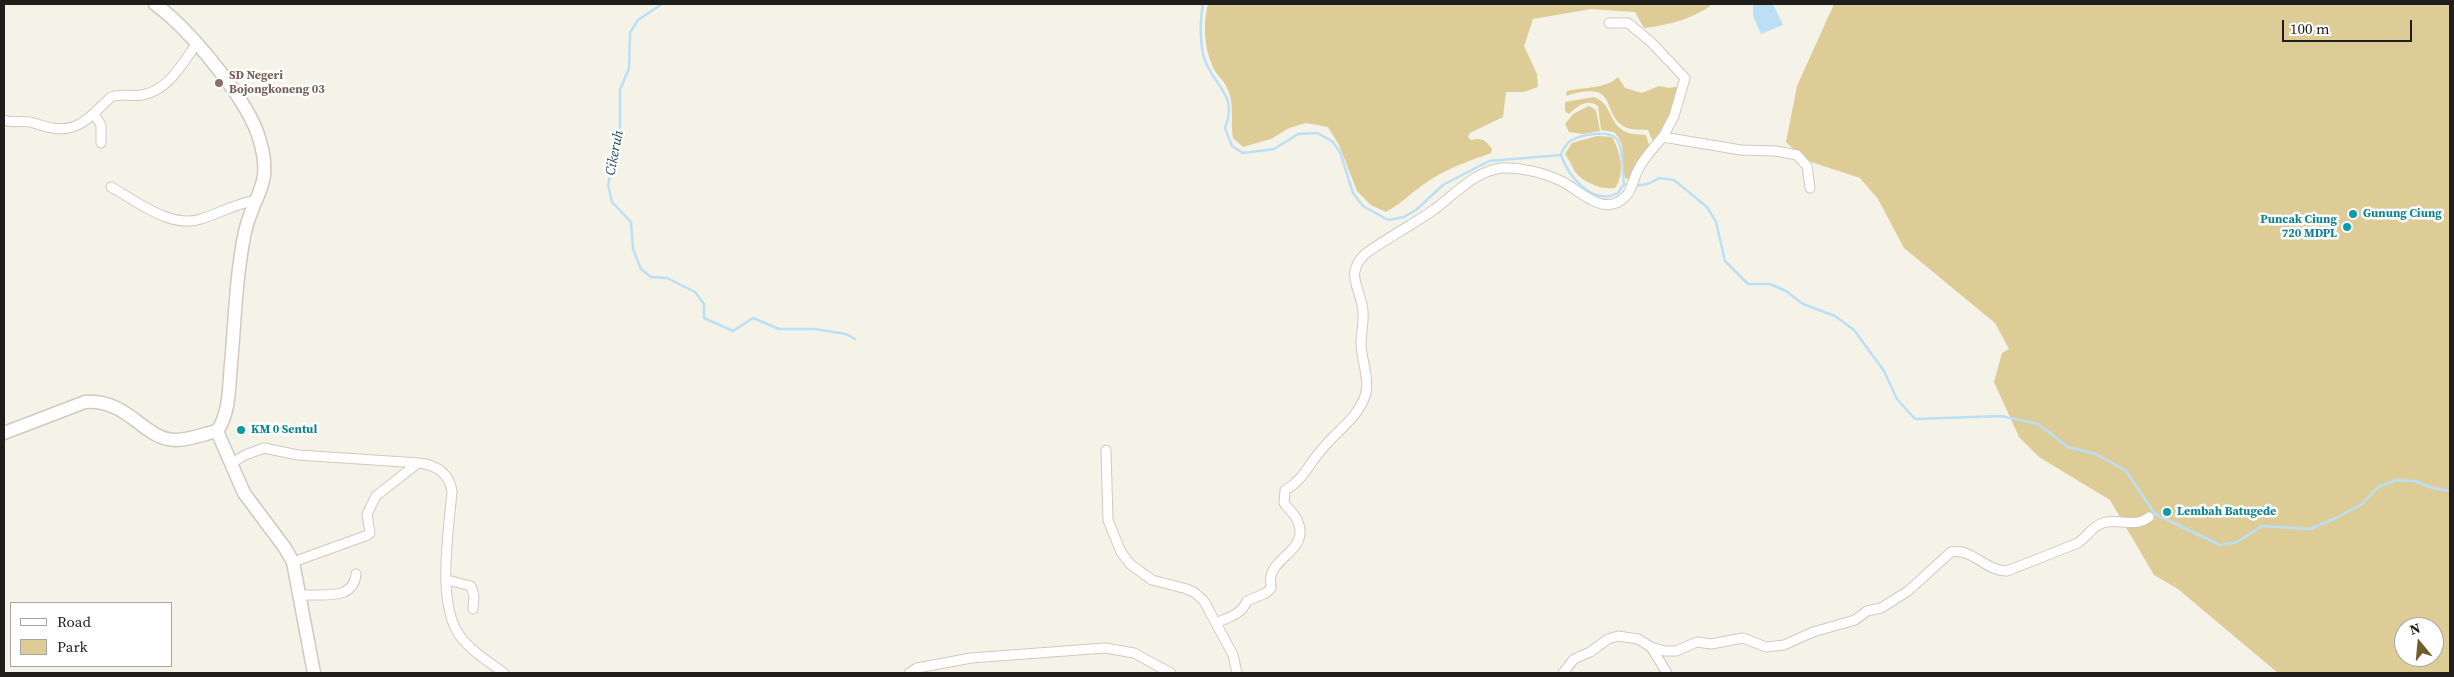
<!DOCTYPE html>
<style>
body{margin:0}
#map{position:relative;width:2454px;height:677px;overflow:hidden;background:#f5f2e7;font-family:"Source Serif 4",serif}
canvas{display:block}
.frame{position:absolute;inset:0;border:5px solid #1f1e1a;pointer-events:none}
.legend{position:absolute;left:10px;top:602px;width:162px;height:65px;box-sizing:border-box;background:#fff;border:1px solid #a5a5a3;margin:0;padding:6px 9px;list-style:none;font-size:15px;color:#1f1e1a}
.legend li{display:flex;align-items:center;gap:10px;height:25px}
.legend b{width:25px;border:1px solid #a5a5a3}
.north{position:absolute;left:2394px;top:617px;width:50px;height:50px;box-sizing:border-box;background:#fff;border:1px solid #a5a5a3;border-radius:50%;rotate:343deg;font-size:14px;font-weight:700;line-height:20px;text-align:center;color:#1f1e1a}
.north::after{content:'';display:block;margin:auto;width:18px;height:22px;background:#705d2c;clip-path:polygon(50% 0,100% 100%,50% 72%,0 100%)}
.scale{position:absolute;left:2282px;top:20px;width:130px;height:22px;box-sizing:border-box;border:2px solid #1f1e1a;border-top:0;padding-left:6px;font-size:15px;line-height:18px;white-space:nowrap;color:#1f1e1a;-webkit-text-stroke:4px #fff;paint-order:stroke}
</style>
<div id="map">
<canvas width="2454" height="677"></canvas>
<div class="frame"></div>
<ul class="legend">
<li><b style="height:6px;background:#fff"></b>Road</li>
<li><b style="height:14px;background:#decc96"></b>Park</li>
</ul>
<div class="north">N</div>
<div class="scale">100 m</div>
</div>
<script>
const c = document.querySelector('canvas').getContext('2d');
c.lineJoin = 'round';
function fillPath(path, color) {
  c.fillStyle = color;
  c.fill(path, 'evenodd');
}
function stroke(path, color, width, dash) {
  c.strokeStyle = color;
  c.lineWidth = width;
  c.lineCap = dash ? 'butt' : 'round';
  c.setLineDash(dash || []);
  c.stroke(path);
}
function write(font, color, halo, rows, align = 'center') {
  c.font = font + ' "Source Serif 4",serif';
  c.lineWidth = 5;
  c.setLineDash([]);
  c.textBaseline = 'middle';
  c.strokeStyle = halo;
  c.fillStyle = color;
  for (const [text, x, y, turn = 0] of rows) {
    c.save();
    c.translate(x, y);
    c.rotate((+turn || 0) * Math.PI / 180);
    c.textAlign = isNaN(turn) ? turn : align;
    if (halo) c.strokeText(text, 0, 0);
    c.fillText(text, 0, 0);
    c.restore();
  }
}
fillPath(new Path2D(`
 M1208,4H1713C1692,19 1670,25 1644,28L1635,12L1591,9L1533,19L1524,46L1537,74L1538,87L1524,92H1506L1503,117L1470,133L1468,137L1471,140C1482,137 1486,140 1492,149L1491,153C1472,160 1451,167 1433,178C1416,188 1404,202 1386,212L1371,205L1357,191L1339,145L1328,127L1306,123L1289,128L1271,139L1243,147L1233,138C1230,121 1235,103 1227,88C1224,80 1215,74 1212,65C1204,47 1203,23 1208,4Z
 M1834,4H2450V673H2278L2178,589L2154,575L2110,500L2039,457L2019,437L1994,382L2002,353L2009,349L1995,323L1904,248L1878,199L1860,178L1805,160L1786,142L1797,86ZM2404,627H2434V657H2404Z
 M1618,77L1625,88L1642,93L1659,86L1669,88L1680,86L1667,123L1654,144L1648,130C1640,129 1632,131 1625,127C1599,113 1621,79 1566,96L1567,91C1583,87 1606,89 1618,77Z
 M1594,97C1612,103 1609,125 1626,132C1632,135 1640,134 1646,135L1650,148L1630,180L1625,178C1620,161 1628,146 1614,132L1601,130L1598,106C1588,98 1577,106 1569,114L1565,111V102Z
 M1589,106L1596,110L1600,131L1583,134L1569,132L1565,124L1573,114Z
 M1597,136L1612,137C1620,150 1626,175 1615,188C1602,190 1584,183 1575,172C1572,166 1569,160 1565,154L1572,143Z`), '#decc96');
fillPath(new Path2D(`
 M1753,4H1773L1783,25L1761,34L1753,16Z`), '#bbe0f5');
stroke(new Path2D(`
 M662,4L638,20L630,33L629,68L620,90V129L608,185L612,202L631,222L633,249L641,269L651,277L667,278L695,292L704,304V318L733,331L753,318L779,329H814L846,334L855,339
 M1203,4C1200,20 1199,50 1207,65C1219,90 1237,97 1225,128L1232,146L1243,153L1274,149L1298,134L1317,133L1332,141L1340,152L1353,193L1363,206L1388,220L1404,217L1416,210L1443,185L1489,161L1561,155C1568,175 1592,207 1618,193L1624,184C1637,187 1648,186 1659,178L1674,180L1707,207L1716,222L1725,261L1748,284H1770L1786,291L1803,304L1835,316L1854,330L1884,371L1897,399L1915,419L2001,416L2038,424L2068,447L2096,454L2126,471L2155,514L2220,545L2237,542L2262,526L2310,529L2336,518L2362,504L2378,487L2397,480L2415,481L2433,488L2450,491
 M1561,154C1563,150 1566,144 1570,141C1580,135 1611,128 1618,141C1624,153 1622,170 1624,184`), '#bbe0f5', 2.5);
const street = new Path2D(`
 M1609,23H1628L1651,42L1685,78L1674,116L1663,137
 M94,114L101,125V143
 M4,120C13,124 21,120 30,122C38,124 45,127 53,128C80,133 93,113 111,97C121,93 131,97 142,95C169,90 182,64 197,43
 M111,187C137,201 170,229 201,219C220,213 237,203 257,200
 M1106,450L1108,520L1121,552L1130,564L1152,580L1187,589L1195,593L1204,601L1233,655L1237,673
 M230,464L245,455L264,448L298,455L419,463C436,465 449,473 452,491C449,530 436,603 460,636C471,651 489,662 504,673
 M293,562L368,535L370,533L367,514L376,496L418,463
 M447,580L471,586L474,596L473,609
 M301,595C322,594 354,601 356,574
 M1216,623C1229,617 1241,615 1247,601L1266,593L1271,588C1271,584 1270,579 1271,576C1275,556 1309,549 1298,522C1296,515 1288,509 1284,503L1285,490C1304,480 1309,463 1323,448C1337,431 1355,420 1364,399C1371,383 1362,362 1361,345C1361,334 1364,322 1363,311C1361,288 1344,275 1365,254C1387,238 1412,225 1435,209C1455,194 1475,171 1502,168C1520,167 1545,173 1561,181C1580,190 1603,218 1625,197C1632,191 1633,179 1638,170C1644,158 1654,147 1663,137L1741,150L1776,151L1797,155L1807,166L1810,188
 M1651,647L1667,673
 M909,673L917,668L971,658L1105,648L1134,653L1171,673
 M1563,673L1574,659L1590,652L1608,639L1618,636L1638,639L1651,647L1664,651H1676L1697,642L1711,644L1743,638L1766,647L1784,645L1813,632L1855,620L1867,611L1881,608L1908,591L1951,552C1973,548 1985,571 2007,571L2078,543C2088,536 2093,525 2106,522C2122,519 2135,528 2149,517`);
const secondary = new Path2D(`
 M155,4C189,29 249,100 260,141C273,187 254,192 245,232C236,274 235,320 231,364C229,384 230,414 217,431L244,493L285,548L293,562L314,673
 M4,433L85,402C130,399 143,440 176,440C189,440 204,434 217,431`);
stroke(street, '#cecac0', 11);
stroke(secondary, '#cecac0', 15);
stroke(street, '#fff', 9);
stroke(secondary, '#fff', 12);
for (const [x, y, r, color] of [
 [219,83,5,"#8d6e63"],
 [2353,214,5,"#0f9aa8"],
 [2347,227,5,"#0f9aa8"],
 [241,430,5,"#0f9aa8"],
 [2167,512,5,"#0f9aa8"]
]) {
  const dot = new Path2D();
  dot.arc(x, y, r, 0, 2 * Math.PI);
  c.fillStyle = color;
  c.fill(dot);
  stroke(dot, '#fff', 2);
}
write('bold 12px', '#785e54', '#fff', [
 ["SD Negeri",229,76],
 ["Bojongkoneng 03",229,90]
], 'left');
write('bold 12px', '#0d838f', '#fff', [
 ["Gunung Ciung",2363,214],
 ["Puncak Ciung",2337,220,"right"],
 ["720 MDPL",2337,234,"right"],
 ["KM 0 Sentul",251,430],
 ["Lembah Batugede",2177,512]
], 'left');
write('italic 14px', '#204b61', '#fff', [
 ["Cikeruh",615,153,-79]
]);
</script>
